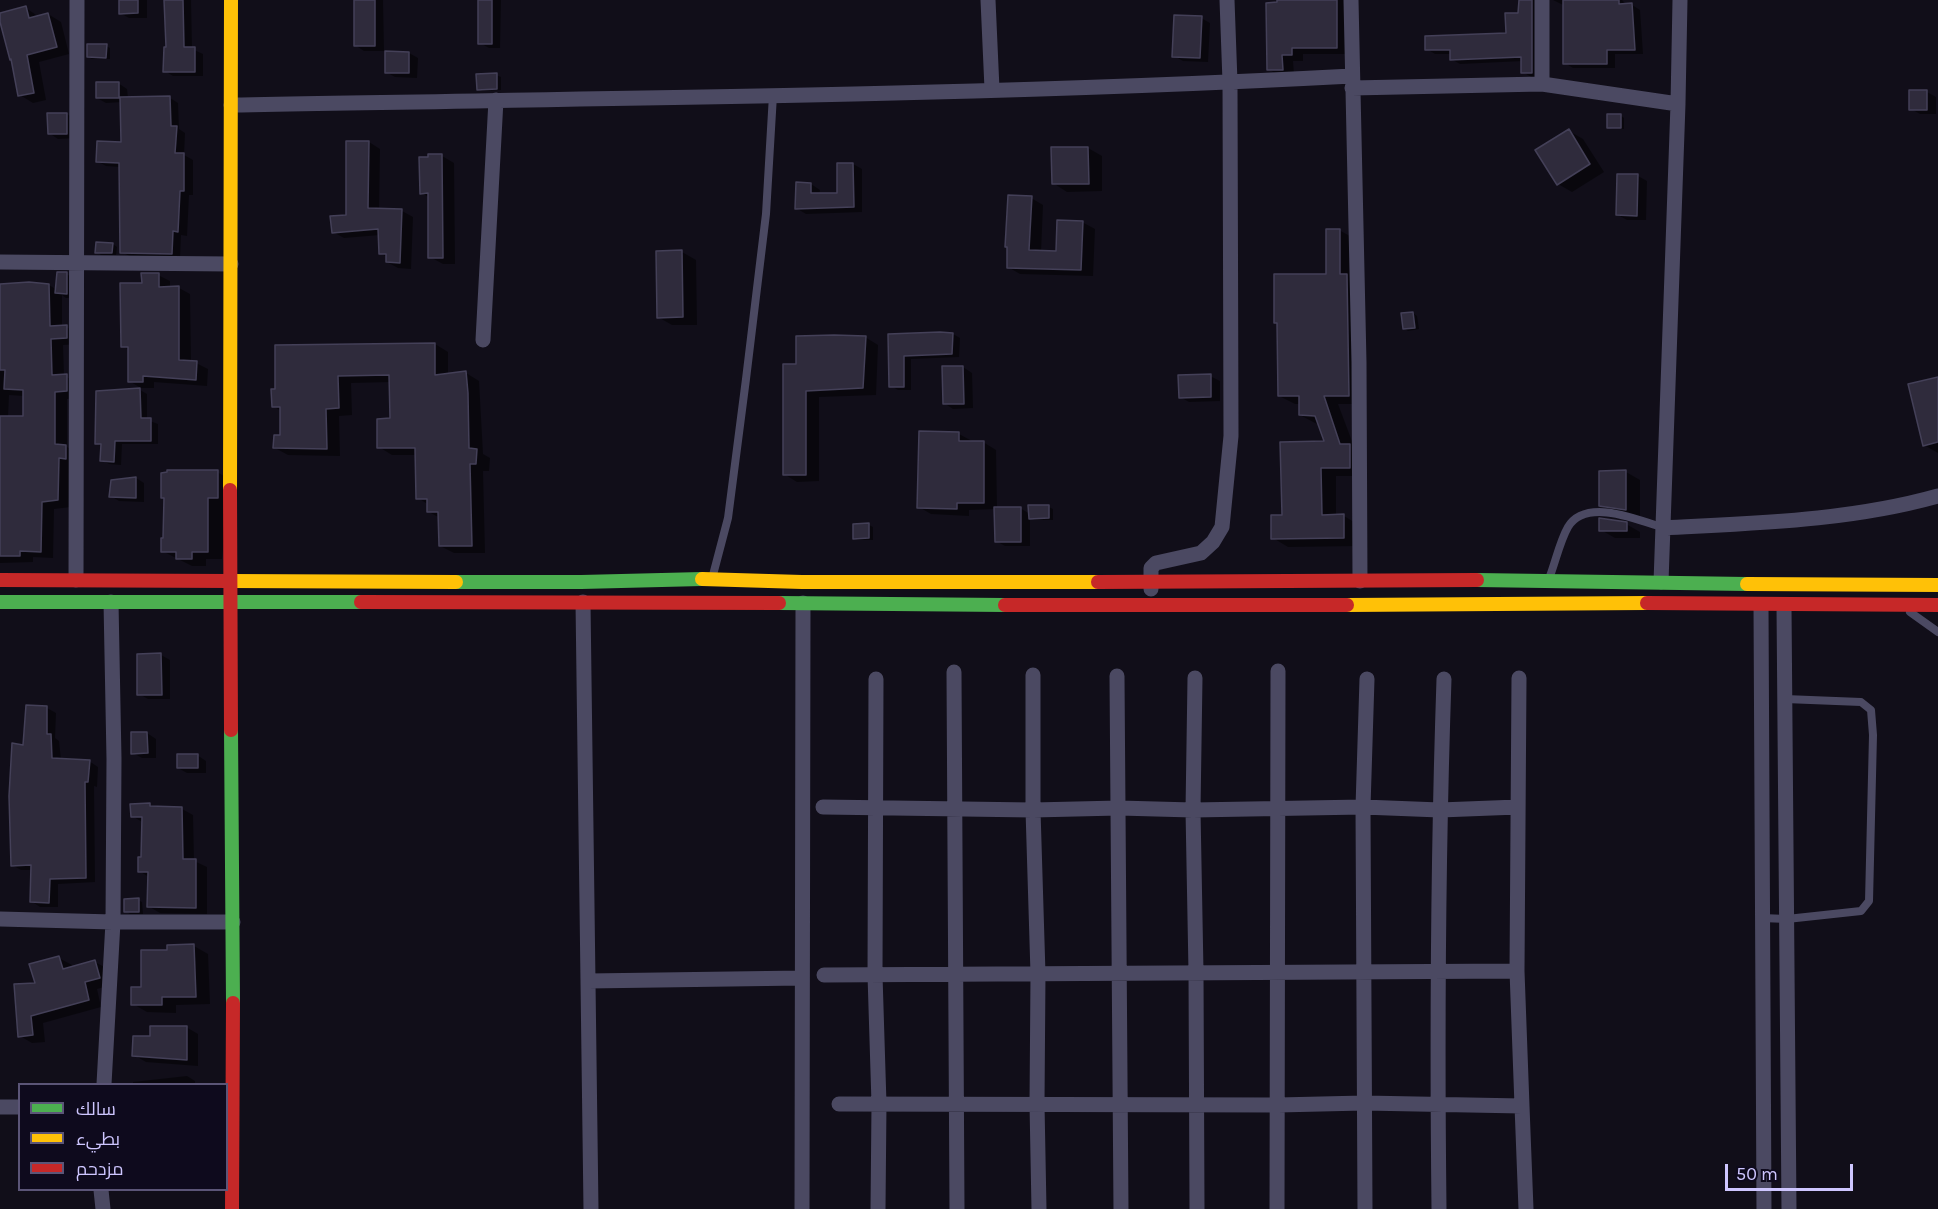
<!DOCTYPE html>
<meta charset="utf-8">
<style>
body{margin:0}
#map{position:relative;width:1938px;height:1209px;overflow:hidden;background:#110e19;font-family:Karla,Cairo,sans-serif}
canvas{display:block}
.legend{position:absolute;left:18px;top:1083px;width:210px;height:108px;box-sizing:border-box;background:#0e0a1d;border:2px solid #5b5577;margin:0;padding:8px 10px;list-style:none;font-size:18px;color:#cec6ff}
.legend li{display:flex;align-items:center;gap:12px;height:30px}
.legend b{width:30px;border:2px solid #5b5577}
.scale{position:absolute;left:1725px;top:1164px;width:128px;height:27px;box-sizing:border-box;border:3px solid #cec6ff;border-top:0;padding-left:8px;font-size:18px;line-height:21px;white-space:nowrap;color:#cec6ff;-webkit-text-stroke:4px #0e0a1d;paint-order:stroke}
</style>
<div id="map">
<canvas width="1938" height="1209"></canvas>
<ul class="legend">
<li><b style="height:8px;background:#4caf50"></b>سالك</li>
<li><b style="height:8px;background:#ffc107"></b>بطيء</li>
<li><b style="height:8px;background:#c62828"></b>مزدحم</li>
</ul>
<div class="scale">50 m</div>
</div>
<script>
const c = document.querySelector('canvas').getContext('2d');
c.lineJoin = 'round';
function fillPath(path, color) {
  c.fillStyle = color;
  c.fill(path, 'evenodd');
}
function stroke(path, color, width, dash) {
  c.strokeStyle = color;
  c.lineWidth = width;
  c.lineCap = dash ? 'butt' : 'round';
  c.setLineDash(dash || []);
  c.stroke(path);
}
fillPath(new Path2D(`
 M120,0H147V18H129L120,13Z
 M166,0H191L192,49L203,54V76H173L165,71L167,49Z
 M355,0H383L384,51H364L355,45Z
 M480,0H501L500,48H489L480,43Z
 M1279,0H1348V54H1303V61H1293L1294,75L1280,76L1268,69Z
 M1520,0H1543L1540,77H1531L1523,72V61L1460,64L1451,59V54H1435L1427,49L1507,34L1520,14Z
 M1553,0H1622L1627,5H1632L1640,10L1643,54H1615V68H1573L1565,63V6Z
 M26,8L39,17L48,14L61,22L69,54L39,62L46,100L33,103L20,95Z
 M1201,18L1210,23L1208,62L1183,61L1174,56Z
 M106,46L110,48V59H92L88,57Z
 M409,53L418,58L417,78L395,77L386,72Z
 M496,75L501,77V90L482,91L478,89Z
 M118,83L127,89L128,98H170L178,103L179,129L185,133L184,155L193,160V195H189L187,236L181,235L180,258L131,257L122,252L120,167L106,166L97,161L122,144V102L106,103L97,98Z
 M1927,92L1936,97V114H1920L1911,109Z
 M67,114L76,120V138L58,139L49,133Z
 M1620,115L1624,118V129H1612L1608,127Z
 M1569,131L1583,139L1604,172L1572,192L1558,184Z
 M369,142L380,149L379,210L402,211L413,217L411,269L398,268L387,262V257L380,253V235L344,238L333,232L347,216Z
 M1088,148L1102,156V191L1067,192L1053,183Z
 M442,156L454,163L455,264H443L430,257V198L422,193L430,158Z
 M853,164L862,169V212L806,214L796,208L811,184L820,190L819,195H838Z
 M1638,176L1647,181L1646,220H1627L1618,215Z
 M1031,198L1043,205L1041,252L1058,253L1082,222L1095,229L1093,276L1020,274L1008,267Z
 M1339,230L1355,239L1364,404H1338L1365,476H1336V516H1344L1359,525V546L1288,547L1273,538L1283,516L1326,443L1319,424L1315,423L1300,415L1301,404H1295L1279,396L1328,275Z
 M113,244L117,247L116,255H101L97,252Z
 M682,252L696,260L697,325H672L658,317Z
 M66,274L76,279L75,298H66L62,295V327H66L79,334V344L63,345L64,376L79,383V398L67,399V447L79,454L71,507L54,509L53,558L33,557V562L0,563V286L49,285L57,290ZM9,395L24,396V417H8Z
 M158,275L170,281V288H179L190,294L191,362L196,363L208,369L207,386L154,382V388H141L129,381V350L123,346L143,284Z
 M1413,313L1417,316L1419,329L1408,331L1404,328Z
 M953,334L960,338L959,357L911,359V390H898L891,386L890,335Z
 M865,337L878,345L876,395L819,397V481L797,482L784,474L798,366Z
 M435,344L448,352V375L466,373L479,381L483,454L490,458L489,471H483L485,553H454L440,546V518L429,512V505L418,498L417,455H392L379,447L391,420V382L351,383L352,415L339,416L340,456L288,455L275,448L281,437V411L273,406V391Z
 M944,367H963L972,373L973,408L953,409L944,403Z
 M1210,376L1220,381V401L1189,402L1180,397Z
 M1938,379V453L1924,445Z
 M140,390L147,394V420L158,424V444H122L121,465L109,464L101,460L102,447L97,443Z
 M959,434L972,441L983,442L996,450L997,508H1020L1030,514L1049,507L1053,509V520H1034L1030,518V546H1005L996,541V509L969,510V516L931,514L919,507Z
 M217,472L231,480L222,559H206V566H192L162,551L165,539Z
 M1626,472L1640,480V517L1615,513L1600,505Z
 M136,478L144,483V502L119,501L111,496Z
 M1626,524L1640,532V538H1615L1601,530Z
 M869,525L873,527V540H858L854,538Z
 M161,655L170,660V699H148L139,694Z
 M47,708L56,713L55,738L59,741L61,760L89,761L98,767L97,787L94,786L95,882L58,884V907H40L31,901L32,870H21L12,865L25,746Z
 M147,733L156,739V758H142L133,753Z
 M197,755L206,761V773H187L178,768Z
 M150,805L155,808L182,809L193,815L194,861L207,867V914L160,913L148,906L149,877L139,871L142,859L144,823L132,816Z
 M138,900L142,902L143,914H130L126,911Z
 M194,946L208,954L210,1004L176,1005V1013L147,1012L133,1004L169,951Z
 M59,958L72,965L73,968L95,962L108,969L112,985L97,989L101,1007L43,1023L45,1042L32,1043L20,1036L36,985Z
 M186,1027L198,1034V1066L146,1062L134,1055Z
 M187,1076L195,1081V1084H133V1082Z`), '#0007');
const building = new Path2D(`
 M119,0H138V13L119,14Z
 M164,0H183L184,47H195V72H163L164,47H166Z
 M354,0H375V46H354Z
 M478,0H492V44H478Z
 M1277,0H1337V48H1292V55H1282L1283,70H1267L1266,3L1277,2Z
 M1519,0H1532V73H1521V57L1450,60V50H1425V36L1506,33L1505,13H1518Z
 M1563,0H1619V4L1632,3L1635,50H1607V64H1563Z
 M26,6L29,18L48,13L57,47L27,55L34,93L18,96L11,59L10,60L0,22V13Z
 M1174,15L1202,16L1200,58L1172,57Z
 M87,44H107L106,58L87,57Z
 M385,51L409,52V73H385Z
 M497,73V89L477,90L476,74Z
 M96,82H119V98H96Z
 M1909,90H1927V110H1909Z
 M170,96L171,126H177L175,153H184V191H180L178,232L173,231L172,254L120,253L119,163L96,162L97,141L121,142L120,97Z
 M47,113H67V134H48Z
 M1607,114H1621V128H1607Z
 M1569,129L1590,164L1557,185L1535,150Z
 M346,141H369L368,208L402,209L400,263L386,262V254H379L378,229L332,233L330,216L346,215Z
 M1051,147H1088L1089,184H1052Z
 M428,154H442L443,258H428V193L420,194L419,157H428Z
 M837,163H853L854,207L795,209L796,182L811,183V193H837Z
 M1617,174H1638L1637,216L1616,215Z
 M1008,195L1032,196L1029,250L1056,251L1057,220L1083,221L1081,270L1007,268V247H1005Z
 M1326,229H1340V274H1347L1349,396H1324L1340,444H1350V468H1321L1322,515L1344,514V538L1271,539V515H1282L1280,442L1324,441L1315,416L1299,415V396H1278L1277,323H1274V274H1326Z
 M96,242L113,243L112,253H95Z
 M682,250L683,317L657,318L656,251Z
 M57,272H67V294L55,293Z
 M141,273H159V287L179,286V360L197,361L196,380L143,376V382H128V347H121L120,283H142Z
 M29,282L49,284L50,326L67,325V338L51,339L52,375L67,374V391L55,392V444L66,445V459L59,458L58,500L42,502L41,552L20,551V556H0V416H23V390L4,389L5,370H0V284Z
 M1413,312L1415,328L1403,329L1401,313Z
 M940,332L953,333L952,354L904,356V387H889L888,334Z
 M834,335L866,336L863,388L806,391V475H783V364H796V336Z
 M435,343V375L466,371L468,393L469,448L477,449L476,464H470L472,546H439L438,512H427V499H416L415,448H377V419L390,418L389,375L338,376L339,408L326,409L327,449L273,448L274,435H280V407H272L271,389H275V345Z
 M942,366H963L964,404H943Z
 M1211,374V397L1179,398L1178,375Z
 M1938,377V442L1923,446L1908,384Z
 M140,388L141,418H151V441H115L114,462L100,461L101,444H95L96,391Z
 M919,431L959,432V441H984V503H957V509L917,508Z
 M167,470H218V498H208V552H192V559H176V552H161V538H163L164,498H161V473L167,472Z
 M1626,470V510L1599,506V471Z
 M136,477V498L109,497L111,480Z
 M1028,505H1049V518L1029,519Z
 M994,507H1021V542H995Z
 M1599,518L1627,522V531H1599Z
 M869,523V538L853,539V524Z
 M161,653L162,695H137V654Z
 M26,705L47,706V734H51L52,758L90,760L88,782H85L86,878L50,879L49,903L30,902L31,865L11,866L9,796L12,743L23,745Z
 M131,732H147L148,753L131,754Z
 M177,754H198V768H177Z
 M150,803V806L182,807L183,859H196V908L147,907L148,872H138V857H141L142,817H131L130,804Z
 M139,898V912H124V899Z
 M194,944L196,997H162V1005H131V987H141V950H167V945Z
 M59,956L63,969L95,960L100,978L85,982L89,1000L31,1016L33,1035L18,1037L14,984L35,983L29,964Z
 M150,1026H187V1060L132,1056L133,1036H150Z`);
fillPath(building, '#2f2b3c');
stroke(building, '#444058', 1.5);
stroke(new Path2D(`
 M713,575L728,518L746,379L766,214L773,95
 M1550,576C1556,560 1560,541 1568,527C1586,497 1639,520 1664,528
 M1910,612L1938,632
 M1762,918L1787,919L1861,911L1869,901L1873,735L1871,710L1861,702L1785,699`), '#4b4962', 8);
stroke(new Path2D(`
 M988,0L992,89
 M1351,0L1359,362L1360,581
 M1542,0V84
 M1352,88L1542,84L1678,104
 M231,105C604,98 979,96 1352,76
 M0,262L231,264
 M483,340L496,100
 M1664,528C1756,523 1849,521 1938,496
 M76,580L77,0
 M1661,582L1678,104L1680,0
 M1151,589V568L1156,563L1201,553L1213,542L1222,527L1231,436L1230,82L1227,0
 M583,602L591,1209
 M1761,605L1764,1209
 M1784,606L1789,1209
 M954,672L957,1209
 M1033,675V810L1038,974L1037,1104L1039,1209
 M1117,676L1121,1209
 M1195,678L1193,810L1196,972L1197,1209
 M1519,678L1517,971L1522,1106
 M876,679L875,975L879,1104L878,1209
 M823,807L1033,810L1119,808L1193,810L1363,807L1440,810L1518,807
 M0,919L113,922H233
 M824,975L1517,971
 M588,981L802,978
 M104,1084L113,922L114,759L111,602
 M839,1104L1278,1105L1364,1103L1522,1106L1526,1209
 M0,1107H20
 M101,1190L103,1209
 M802,1209L803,603
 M1277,1209L1278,671
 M1365,1209L1363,807L1367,679
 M1439,1209C1437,1032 1438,855 1444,679`), '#4b4962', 15);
stroke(new Path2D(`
 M1477,580L1747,584
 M456,582H581L702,579
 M0,602H361
 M779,603L1005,605
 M231,730L233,1003`), '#4caf50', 14);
stroke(new Path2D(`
 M230,490L231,0
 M702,579L802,582H1098
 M230,581L456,582
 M1747,584L1938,585
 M1347,605L1647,603`), '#ffc107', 14);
stroke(new Path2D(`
 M230,490L231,730
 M0,580L230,581
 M1098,582L1477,580
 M361,602L779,603
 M1647,603L1938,605
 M1005,605H1347
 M232,1209L233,1003`), '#c62828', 14);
</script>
